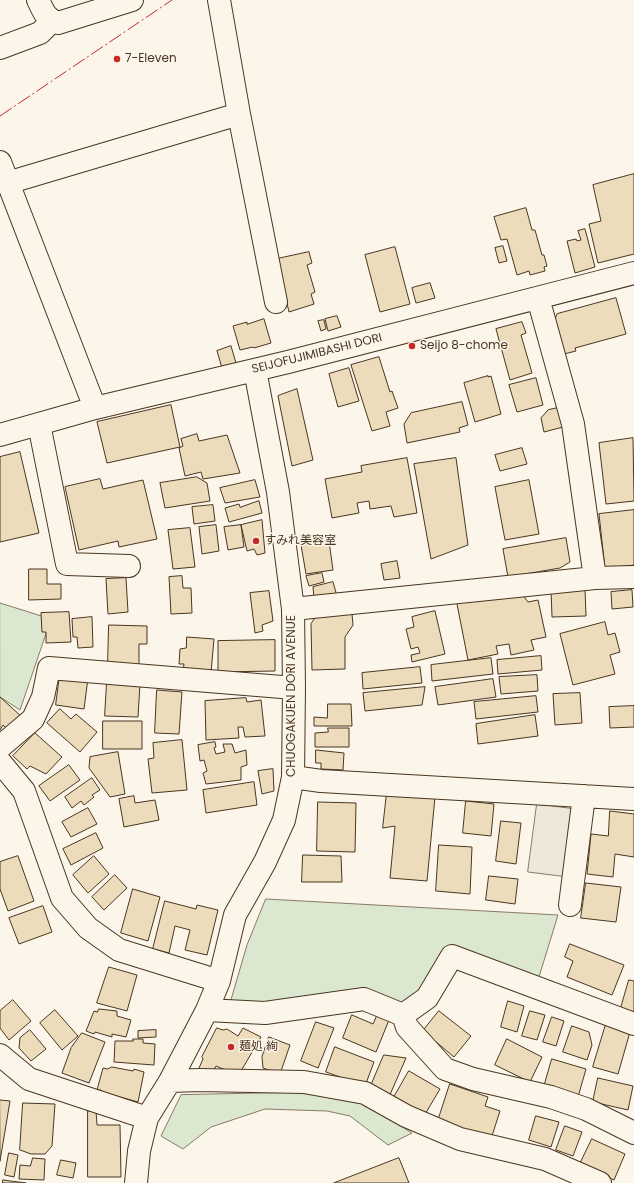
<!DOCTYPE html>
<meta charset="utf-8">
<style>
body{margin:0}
canvas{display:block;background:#fbf6e9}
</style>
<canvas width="634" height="1183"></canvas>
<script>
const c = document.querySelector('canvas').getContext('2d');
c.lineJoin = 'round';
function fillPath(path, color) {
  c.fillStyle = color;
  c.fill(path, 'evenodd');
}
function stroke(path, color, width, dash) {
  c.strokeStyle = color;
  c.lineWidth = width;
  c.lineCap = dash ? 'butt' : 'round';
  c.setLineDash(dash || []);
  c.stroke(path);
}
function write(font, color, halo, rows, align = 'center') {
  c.font = font + ' Poppins,"Noto Sans JP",sans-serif';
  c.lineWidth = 3;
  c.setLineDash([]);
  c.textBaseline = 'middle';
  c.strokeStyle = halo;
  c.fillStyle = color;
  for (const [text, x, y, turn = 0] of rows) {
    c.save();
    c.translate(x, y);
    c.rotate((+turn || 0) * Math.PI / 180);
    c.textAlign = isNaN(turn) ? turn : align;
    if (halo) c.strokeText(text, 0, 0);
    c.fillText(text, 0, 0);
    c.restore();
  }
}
const green = new Path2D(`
 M0,603L51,619L20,710L0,697Z
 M266,899L558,915L538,980L449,946L423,993L405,1006L265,1007L230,1003L247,945Z
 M310,1092L362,1102L412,1133L388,1145L350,1116L327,1111L265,1109L211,1127L183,1149L161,1136L181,1095Z`);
fillPath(green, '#dce7d0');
stroke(green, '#887966', 1);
const parking = new Path2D(`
 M537,804L576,809L568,877L528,872Z`);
fillPath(parking, '#ede7d9');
stroke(parking, '#887966', 1);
const building = new Path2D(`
 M634,174V254L598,263L589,224L601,221L593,185Z
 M526,208L532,230H535L542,255H544L547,266L544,267L545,271L530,275L529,271L517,275L507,239L501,240L494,217Z
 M585,229L595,267L575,273L567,241L576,239L577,241L581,240L578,231Z
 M503,246L507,261L499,263L495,248Z
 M395,247L410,304L380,312L365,255Z
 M309,252L312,263L307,265L315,292L311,294L314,304L289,312L277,259Z
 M430,283L435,298L416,303L412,288Z
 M616,298L626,334L575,348L576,351L564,354L555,319L557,314Z
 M337,316L341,327L328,331L325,319Z
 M264,319L271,343L254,348L253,347L240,350L233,326L247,322V324Z
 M324,320L326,329L321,331L318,321Z
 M522,322L526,333L521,335L532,373L510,380L496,329Z
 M231,346L236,363L222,368L217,351Z
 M379,357L390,392L392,391L398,408L386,412L390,426L372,431L351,365Z
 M349,368L359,401L338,407L329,374Z
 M488,376V377L491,376L501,414L475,422L464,383Z
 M536,378L543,405L517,412L509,385Z
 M297,389L313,460L292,466L278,396Z
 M462,402L468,425L459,428L460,432L407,443L404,424L411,413Z
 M171,405L180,447L107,463L97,422Z
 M562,407L567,426L544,432L541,418L548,410Z
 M197,434L199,441L227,435L240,473L203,479L201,472L185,476L179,448L183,446L181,439Z
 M633,438L634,501L606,504L599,443Z
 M522,448L527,464L500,471L495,455Z
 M20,452L39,533L0,542V457Z
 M407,458L417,513L394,517L391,506L370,509L369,501L357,503L359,513L332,518L325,479L362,472L361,466Z
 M456,458L468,545L431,559L414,464Z
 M197,477L207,483L210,501L165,508L160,483Z
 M100,479L103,489L143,480L157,539L119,547L118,541L79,550L65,487Z
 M255,480L260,497L225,503L220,488Z
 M529,480L539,534L505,540L495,487Z
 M259,501L262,513L229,522L225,508L239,504L240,507Z
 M213,505L215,521L194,524L192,507Z
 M634,510V565L605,569L599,514Z
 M262,520L265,553L257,555L254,549L247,551L241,525Z
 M216,525L219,551L202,554L199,527Z
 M241,525L244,547L228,550L224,527Z
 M190,528L195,567L173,569L168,530Z
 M566,538L570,562L560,568L508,577L503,549Z
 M329,541L333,570L306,574L301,545Z
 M397,561L400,578L384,580L381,564Z
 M29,569H47V584H61V599L29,600Z
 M322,573L324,582L309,586L306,576Z
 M182,576L183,588H191L192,613L171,614L169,577Z
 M126,578L128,612L108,614L106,579Z
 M333,582L337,596L314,598L313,587Z
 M585,589L586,616L552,617L551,590Z
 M632,590L633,607L612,609L611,592Z
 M269,591L273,621L262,625L263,631L255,633L250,593Z
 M522,594L528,602L538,600L546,637L531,640L534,650L511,655L509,644L496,646L498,654L468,660L456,599Z
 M435,611L445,654L412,662L411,655L420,653L418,647L411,649L406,629L414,627L412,617Z
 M69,612L71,642L46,643V632H42L41,613Z
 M318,614H352L353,625L345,637V669L312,670L311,624Z
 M92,617L93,647L78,648L77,637H73L72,619Z
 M605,622L608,635L615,633L620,652L610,655L615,674L573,685L560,634Z
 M109,625L147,626V644H139V665L108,664Z
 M187,637L214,639L211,673L183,671L184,664H179L180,649L186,648Z
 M275,640V671L218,672V641Z
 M541,656L542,670L498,674L497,660Z
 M491,658L493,674L432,681L431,665Z
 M420,667L422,683L363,689L362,673Z
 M60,674L88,678L84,709L56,705Z
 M537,675L538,691L501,694L499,677Z
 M493,679L496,697L438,705L435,687Z
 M107,682L140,684L138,717L105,716Z
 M425,687L422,705L365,711L363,693Z
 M157,690L182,692L179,734L155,733Z
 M580,693L582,723L555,725L553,694Z
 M536,696L538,712L476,719L474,702Z
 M0,697L22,717L9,731L3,725L0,730Z
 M246,698L247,702L261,700L265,736L245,737L243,727H238L239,738L206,740L205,701Z
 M328,704H351L352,726H314V717L327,718Z
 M634,706V727L610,728L609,707Z
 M60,709L71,719L76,714L97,732L80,752L47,723Z
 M535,715L538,736L478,744L476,724Z
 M103,721H142V749H103Z
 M328,728H349V747H315V733L328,732Z
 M35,733L62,757L46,774L30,766L27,769L13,756Z
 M182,740L187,790L152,793L148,759L154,758L153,743Z
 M215,742L216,747L214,748L216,754L225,752L223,744H232L235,753L246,750L247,765L241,767V780L206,784L203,773L207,771L204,760L200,761L198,745Z
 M316,750L344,753L343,770L321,769V763H316Z
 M118,752L125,794L110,797L89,768L90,757Z
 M69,765L80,780L50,801L39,786Z
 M273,769L274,791L262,794L258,771Z
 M92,778L100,790L92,795L94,797L84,805L81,801L72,808L65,797Z
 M254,782L257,805L206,813L203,790Z
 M387,792L435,797L427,881L390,878L395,826L383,828Z
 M134,796L135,803L155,800L159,820L124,827L119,799Z
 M466,801L494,804L491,836L463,833Z
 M318,802L356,803L355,852L317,851Z
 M88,808L97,824L71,837L62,822Z
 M610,811L634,814V857L615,854L613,877L587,874L591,834L608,836Z
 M501,821L521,823L516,864L496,861Z
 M96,833L103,848L71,865L63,849Z
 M439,845L472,847L470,894L436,891Z
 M303,855L341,856L342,882H302Z
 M18,856L34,901L8,911L0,889V862Z
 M94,856L109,874L88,893L73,875Z
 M115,875L127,888L104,910L92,897Z
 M489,876L518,879L515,904L486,900Z
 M586,883L621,887L616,922L581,918Z
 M133,889L160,897L148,941L121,933Z
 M165,901L196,909L197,905L218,910L207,955L185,950L190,930L175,926L169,953L153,949Z
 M43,906L52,932L19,944L9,918Z
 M570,944L624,965L612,995L567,977L573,961L565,957Z
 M109,967L137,975L127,1011L97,1003Z
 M629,980L634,981V1012L621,1008Z
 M13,1000L31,1021L9,1040L0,1028V1011Z
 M508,1001L524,1006L517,1032L501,1027Z
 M99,1009L117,1011V1016L131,1020L126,1037L112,1034V1037L95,1032L94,1034L86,1031L94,1011L97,1012Z
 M55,1010L78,1036L62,1050L40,1023Z
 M439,1011L471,1036L454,1057L423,1031Z
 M530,1011L545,1015L537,1040L522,1036Z
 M352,1015L373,1024L377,1015L389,1020L376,1052L343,1038Z
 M552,1017L564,1021L556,1046L543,1042Z
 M316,1022L334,1028L318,1068L301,1061Z
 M606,1024L630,1032L618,1074L593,1067Z
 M572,1026L589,1032L592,1045L587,1060L563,1052Z
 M217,1028L223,1030L227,1029L238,1036L243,1028L261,1037L241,1071H228L216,1066L213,1072H199V1068L203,1059L202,1057Z
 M30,1030L46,1049L31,1061L19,1048L20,1038Z
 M156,1030V1037L138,1038V1031Z
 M82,1033L105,1042L89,1083L62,1073L71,1048Z
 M269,1037L290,1045L280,1074L263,1068L262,1057Z
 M133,1039H143V1043L155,1044L154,1065L114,1062L115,1041H133Z
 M507,1039L542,1057L530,1082L495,1065Z
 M335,1047L374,1062L365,1086L326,1072Z
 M384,1055L406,1058L389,1097L370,1088Z
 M552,1059L586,1069L578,1097L544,1087Z
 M112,1067L133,1071L134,1069L144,1072L138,1102L102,1092L101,1090H97L103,1068L107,1069Z
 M409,1071L440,1089L424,1116L393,1099Z
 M598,1078L633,1086L628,1110L593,1102Z
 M450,1084L488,1097L485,1106L500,1111L490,1142L437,1124Z
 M0,1100L10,1101L0,1161Z
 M23,1103L55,1104L52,1146L45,1154H31L20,1150Z
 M88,1111H96L97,1125H120L121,1177H88Z
 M536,1116L559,1122L551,1147L529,1140Z
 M565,1126L582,1132L573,1156L556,1150Z
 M592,1139L625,1154L614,1180L580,1164Z
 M9,1153L18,1155L14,1177L5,1175Z
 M33,1158L45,1159L44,1180L19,1179L20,1165L30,1166Z
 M399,1158L409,1183H334Z
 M61,1160L76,1163L73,1178L57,1175Z
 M3,1180L26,1183H3Z`);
fillPath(building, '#ecdcbc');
stroke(building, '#4a3520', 1);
const minor = new Path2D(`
 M38,0C44,12 45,18 58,23L132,0
 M219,0L239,114L276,302
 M0,48L40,33L52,21
 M0,162L95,408
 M7,183L239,114
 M538,298L573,424L595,578
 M39,424L67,564L129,566
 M0,435L95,408L288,362L634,273
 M293,609L595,578L634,577
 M0,747L33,719L43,697L49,668L294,688
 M0,762L24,791L62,898L88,928L119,950L219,981
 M293,777L321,781L634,799
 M570,905L584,796
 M207,1010L265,1013L364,999L403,1015L427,998L452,956L634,1024
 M403,1015L407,1027L445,1069L473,1079L551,1097L586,1109L634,1133
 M0,1055L29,1079L147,1118
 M170,1081L200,1080L304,1082L365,1093L406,1116L460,1139L545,1159L600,1183
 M136,1183L139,1151L147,1118L170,1081L207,1010L219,981L235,915L265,862L284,820L293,777L294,688L293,609L278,492L255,370`);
stroke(minor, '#4a3520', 24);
stroke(minor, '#fbf6e9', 22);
stroke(new Path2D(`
 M0,116L172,0`), '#c62828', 1, [14, 3, 2, 3]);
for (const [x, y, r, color] of [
 [117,59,4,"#c62828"],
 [412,346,4,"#c62828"],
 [256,541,4,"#c62828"],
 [231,1047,4,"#c62828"]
]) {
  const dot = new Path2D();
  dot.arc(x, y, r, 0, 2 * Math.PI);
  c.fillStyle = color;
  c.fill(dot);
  stroke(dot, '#fbf6e9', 1.5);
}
write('12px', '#4a3520', '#fbf6e9', [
 ["7-Eleven",125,59],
 ["Seijo 8-chome",420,346],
 ["すみれ美容室",264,541],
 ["麺処 絢",239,1047]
], 'left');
write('12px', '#4a3520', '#fbf6e9', [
 ["SEIJOFUJIMIBASHI DORI",317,354,-14],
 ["CHUOGAKUEN DORI AVENUE",292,696,-90]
]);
</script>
